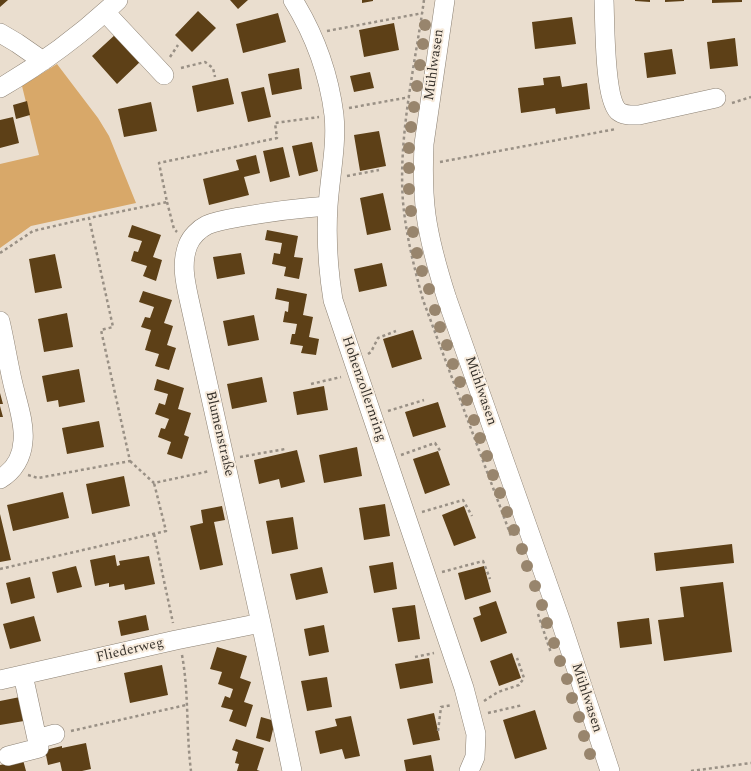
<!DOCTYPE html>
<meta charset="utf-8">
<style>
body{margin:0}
canvas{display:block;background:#eadecf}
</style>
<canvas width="751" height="771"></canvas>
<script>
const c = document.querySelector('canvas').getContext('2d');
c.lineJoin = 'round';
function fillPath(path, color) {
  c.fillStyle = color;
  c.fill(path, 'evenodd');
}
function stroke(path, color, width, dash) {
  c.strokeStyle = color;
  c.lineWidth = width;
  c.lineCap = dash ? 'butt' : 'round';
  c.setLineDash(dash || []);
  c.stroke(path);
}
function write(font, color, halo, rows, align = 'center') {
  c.font = font + ' Spectral,serif';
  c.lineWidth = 4;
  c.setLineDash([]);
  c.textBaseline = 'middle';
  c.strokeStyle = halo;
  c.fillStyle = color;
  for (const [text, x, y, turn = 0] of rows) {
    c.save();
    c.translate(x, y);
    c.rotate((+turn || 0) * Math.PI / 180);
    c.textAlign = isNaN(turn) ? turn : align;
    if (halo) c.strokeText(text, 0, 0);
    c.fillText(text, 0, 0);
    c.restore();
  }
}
fillPath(new Path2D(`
 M57,64L98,118L109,136L136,203L31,226L0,248V164L39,155L22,86Z`), '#d8a869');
fillPath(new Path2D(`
 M0,0H8L0,7Z
 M230,0H248L238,9Z
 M362,0H373V1L362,3Z
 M635,0H650V2L635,1Z
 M665,0H684V1L665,2Z
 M712,0H742V2L712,3Z
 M198,11L216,28L192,52L175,35Z
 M278,13L286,42L243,53L236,24Z
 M572,17L576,44L535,49L532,22Z
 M394,23L399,50L364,57L359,30Z
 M117,33L142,60L117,84L92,56Z
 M735,38L738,66L710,69L707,42Z
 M672,49L676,74L647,78L644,53Z
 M299,68L302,89L272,95L268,74Z
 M370,72L374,88L354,92L350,76Z
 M560,76L562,87L587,83L590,109L556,114L555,108L521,113L518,88L544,85L543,78Z
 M228,78L234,104L197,112L192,86Z
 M264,87L271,117L248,122L241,92Z
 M27,101L30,115L16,119L13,105Z
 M151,102L157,131L124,137L118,109Z
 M13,117L19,143L0,148V120Z
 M379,131L386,166L360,171L354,135Z
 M312,142L318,171L299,176L292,146Z
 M283,147L290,177L270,182L263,151Z
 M256,155L260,173L244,177L249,195L209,205L203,179L239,170L236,160Z
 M383,193L391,230L367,235L360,198Z
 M132,225L161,235L153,257L162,260L156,281L143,276L147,266L131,261L134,251L138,252L142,241L128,237Z
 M267,230L298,236L294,257L303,258L299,279L284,276L286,267L272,264L274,253L280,254L282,243L265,240Z
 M241,253L245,274L217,279L213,257Z
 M55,254L62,288L35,293L29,259Z
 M382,263L387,286L359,292L354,269Z
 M277,288L307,294L303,315L313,317L309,337L319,339L316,355L301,353L303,346L290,344L292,334H295L297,324L283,322L285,311L288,312L289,302L275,299Z
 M143,291L172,300L164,323L173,326L167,345L176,348L169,370L155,366L159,354L145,350L151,330L141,327L145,317L150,318L154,307L139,302Z
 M67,313L73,347L44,352L38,319Z
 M254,315L259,340L228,346L223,321Z
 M413,330L422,359L392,368L383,339Z
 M79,369L85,402L59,407L58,400L47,402L42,376Z
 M262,377L267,402L232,409L227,384Z
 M157,379L184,388L178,409L191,413L184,435L189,437L182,459L167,454L171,442L158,437L161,428L165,429L169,419L155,414L159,403L165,405L168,394L154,390Z
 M324,386L328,410L297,415L293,392Z
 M0,393L3,404H0Z
 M438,402L446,427L413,437L405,412Z
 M0,406L3,417H0Z
 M99,421L104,447L67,454L62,428Z
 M357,447L362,476L324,483L319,455Z
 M297,450L305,482L281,488L279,479L259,484L254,460Z
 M438,451L450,485L425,494L413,459Z
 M124,476L130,506L92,514L86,484Z
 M63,492L69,518L13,531L7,505Z
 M385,504L390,536L364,540L359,508Z
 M222,506L225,520L214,522L223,565L200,570L190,526L203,523L201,510Z
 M464,506L476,538L454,546L442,515Z
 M0,514L11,560L0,562Z
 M293,517L298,549L272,554L266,521Z
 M732,544L734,563L656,571L654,553Z
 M115,555L117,566L120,565L119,561L149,556L155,584L125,590L124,584L109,587V583L95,586L90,560Z
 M393,562L397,589L374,593L369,566Z
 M76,566L82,587L57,593L52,572Z
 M484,566L491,592L465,600L458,573Z
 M322,567L328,593L296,600L290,574Z
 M30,577L35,598L11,604L6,583Z
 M723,582L732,652L664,661L658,620L684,617L680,587Z
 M496,601L507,633L481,642L473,618L481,615L479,607Z
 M415,605L420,639L398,642L392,608Z
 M146,615L149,630L121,636L118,621Z
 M34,616L41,641L10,649L3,624Z
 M649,618L652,644L620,648L617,622Z
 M324,625L329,652L309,656L304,629Z
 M217,647L247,656L240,678L251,682L244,702L253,705L246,727L229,721L233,710L221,707L225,696L230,698L233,689L218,684L222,672L210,669Z
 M512,653L521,678L499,686L490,661Z
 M429,658L433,683L400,689L395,664Z
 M162,665L168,695L130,703L124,673Z
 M327,677L332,707L307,711L301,681Z
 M20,697L24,721L0,725V701Z
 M535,710L547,749L515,759L503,720Z
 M434,713L440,740L413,745L407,719Z
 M351,716L360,756L345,759L342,749L320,754L315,731L337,726L335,719Z
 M261,717L275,721L270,742L256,738Z
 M236,739L264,748L257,770L260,771H237L239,764L235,763L238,752L232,750Z
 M86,743L91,769L82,771H62L60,762L48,765L45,750L62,746V748Z
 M431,755L434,771H406L404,760Z
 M23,760L26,771H0V765Z`), '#5d4017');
const minor = new Path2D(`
 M293,0C314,34 329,75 334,115C337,145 330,175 328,206C326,237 328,269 333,300L464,688L476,734L475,757L469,771
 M445,0L424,144C423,167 423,192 426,215C430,244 438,271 447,299L561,622L610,771
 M604,0C605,21 604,97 618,111C624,116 632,115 639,115L716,98
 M105,12L164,75
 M0,33L17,43L43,61
 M0,88C43,63 82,34 118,0
 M0,321C5,342 8,363 13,384C17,401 25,424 23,441C22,457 14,471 0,479
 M23,675L37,739
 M0,680L176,640L261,623
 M8,756L39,748L37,739L55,734
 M292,771L261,623L189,299C185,281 181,263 188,245C191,237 199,229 207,225C217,221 229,219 240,217C269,212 298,208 328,206`);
stroke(minor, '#8c8173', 20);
stroke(new Path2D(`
 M424,0C415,65 398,136 403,202C406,235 414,267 423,300L511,536
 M327,31L423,13
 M170,57L178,45
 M181,68L205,62L213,68L215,77
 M732,103L751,97
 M349,108L410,97
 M440,162L616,129
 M347,176L379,170
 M167,202L174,229L177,232
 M0,253L33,231L89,218
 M368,354L371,352L378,338L396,331
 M311,384L341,377
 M388,411L424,400
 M401,455L435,443L441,452
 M240,457L285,449
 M130,461L154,483L210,471
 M28,475L38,478L130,461L101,330L113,327L89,218L167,202L159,163L277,138L275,123L319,117
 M422,512L463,500L472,516
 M154,534L173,623
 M0,569L166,531L154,483
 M442,572L483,561L490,579
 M538,614L551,653
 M182,655C189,693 186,732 191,771
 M415,657L434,653
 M484,701L498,692L519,685L524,678L517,658
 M488,713L523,705
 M71,731L186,705
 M438,731L441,707L452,705
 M691,771L751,763`), '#999085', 2.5, [3, 3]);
stroke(minor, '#fff', 19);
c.fillStyle = '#98856d';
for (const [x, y] of [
 [425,25],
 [423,44],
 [420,65],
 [417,86],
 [414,107],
 [411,127],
 [409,148],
 [409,168],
 [409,189],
 [411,211],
 [413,232],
 [417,253],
 [422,271],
 [429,289],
 [435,310],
 [440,327],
 [447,345],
 [453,364],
 [460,382],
 [467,400],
 [474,420],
 [480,438],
 [487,456],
 [493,475],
 [500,493],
 [507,512],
 [514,530],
 [522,549],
 [527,566],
 [535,586],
 [542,605],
 [547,623],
 [554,643],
 [560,661],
 [567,679],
 [572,698],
 [579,717],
 [584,736],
 [590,754]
]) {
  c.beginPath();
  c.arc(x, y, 6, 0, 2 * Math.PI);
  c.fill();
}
write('14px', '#37322c', '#f7ebdc', [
 ["Mühlwasen",435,65,-82],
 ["Hohenzollernring",363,389,71],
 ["Mühlwasen",480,391,71],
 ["Blumenstraße",219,434,77],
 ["Fliederweg",130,651,-13],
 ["Mühlwasen",586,698,72]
]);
</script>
